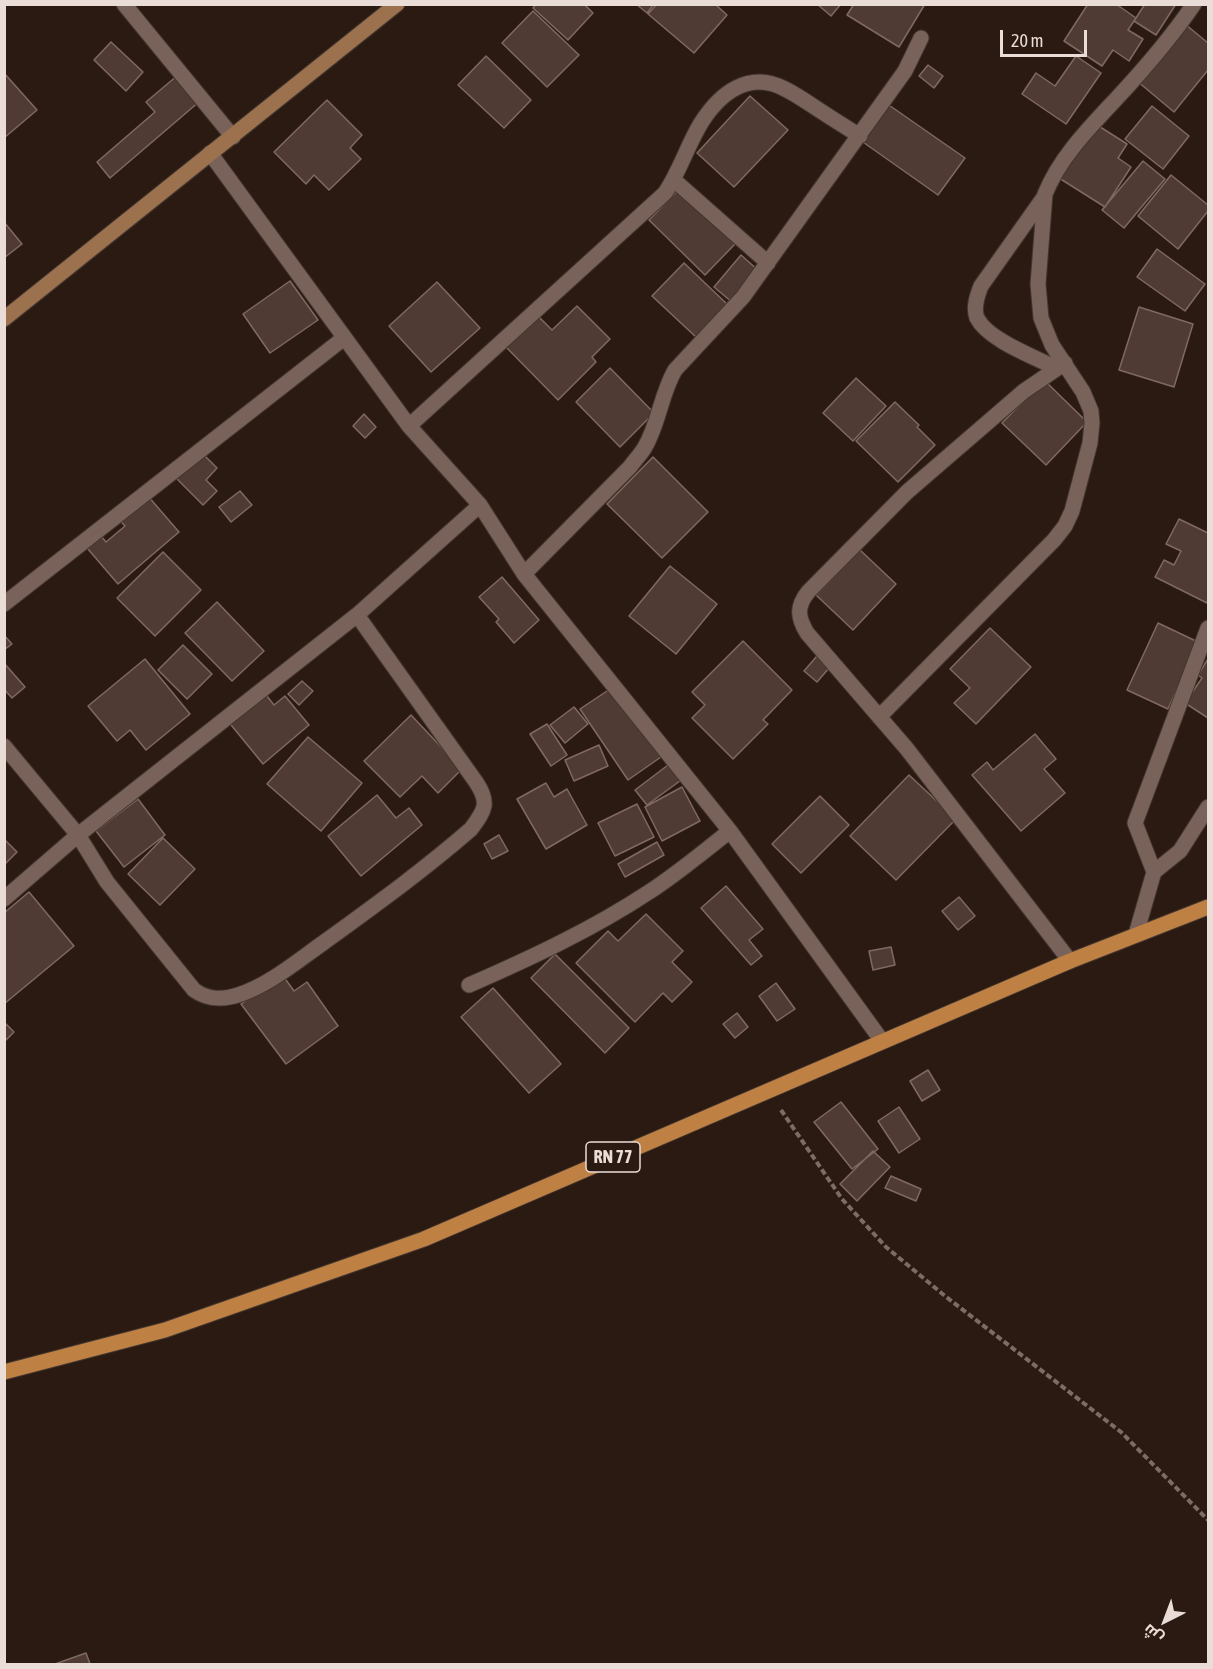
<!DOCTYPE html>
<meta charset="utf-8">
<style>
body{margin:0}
#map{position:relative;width:1213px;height:1669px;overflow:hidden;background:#2b1a12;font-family:"Asap Condensed",Cairo,sans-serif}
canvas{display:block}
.frame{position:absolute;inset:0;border:6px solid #eaddd8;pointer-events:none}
.north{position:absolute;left:1135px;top:1591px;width:60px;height:60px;-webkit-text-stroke:4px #2b1a12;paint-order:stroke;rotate:222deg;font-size:16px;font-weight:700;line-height:24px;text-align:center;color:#eaddd8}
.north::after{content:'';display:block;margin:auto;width:21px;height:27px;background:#eaddd8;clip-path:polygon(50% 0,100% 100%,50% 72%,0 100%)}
.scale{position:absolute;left:1000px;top:30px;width:87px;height:27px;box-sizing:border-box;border:3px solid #eaddd8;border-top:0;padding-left:8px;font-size:18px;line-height:21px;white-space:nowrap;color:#eaddd8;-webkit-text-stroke:4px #2b1a12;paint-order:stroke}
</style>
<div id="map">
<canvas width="1213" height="1669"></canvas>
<div class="frame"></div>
<div class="north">ش</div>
<div class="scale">20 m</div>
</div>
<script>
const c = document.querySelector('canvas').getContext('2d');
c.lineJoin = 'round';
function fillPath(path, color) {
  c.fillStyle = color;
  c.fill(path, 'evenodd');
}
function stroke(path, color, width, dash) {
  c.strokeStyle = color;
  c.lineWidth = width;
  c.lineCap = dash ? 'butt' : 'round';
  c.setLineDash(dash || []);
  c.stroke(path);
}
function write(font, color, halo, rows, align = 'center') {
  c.font = font + ' "Asap Condensed",sans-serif';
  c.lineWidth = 5;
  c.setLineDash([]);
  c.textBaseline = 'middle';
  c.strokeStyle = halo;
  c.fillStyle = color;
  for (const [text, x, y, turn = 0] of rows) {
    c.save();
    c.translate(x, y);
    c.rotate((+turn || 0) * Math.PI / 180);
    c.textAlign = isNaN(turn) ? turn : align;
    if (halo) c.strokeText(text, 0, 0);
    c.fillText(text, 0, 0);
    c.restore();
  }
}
const building = new Path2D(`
 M536,4H584L593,13L568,40L533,8Z
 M636,4H654L647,13Z
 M657,4H715L727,15L694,53L648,14Z
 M817,4H841L831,16Z
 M854,4H925L899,47L847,15Z
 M1088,4H1116L1136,18L1128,30L1143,39L1129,61L1113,50L1102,66L1064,41Z
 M1145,4H1176L1156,35L1134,21Z
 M533,11L579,55L547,87L502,43Z
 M1185,24L1208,43V70L1174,112L1137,81Z
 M111,42L143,72L126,91L94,60Z
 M486,56L531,100L504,128L458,85Z
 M1076,56L1101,73L1066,124L1022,94L1036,73L1055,86Z
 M928,65L943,76L934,88L919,76Z
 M4,73L37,110L4,138Z
 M178,75L200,101L110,178L97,162L155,112L146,102Z
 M750,96L788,130L734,187L697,153Z
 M327,100L362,135L350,148L361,159L329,190L314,175L306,184L274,152Z
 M886,103L965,158L938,195L860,140Z
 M1152,106L1189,136L1163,169L1125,139Z
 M1094,123L1127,144L1118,158L1131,167L1105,207L1059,178Z
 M1143,161L1165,179L1124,228L1102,210Z
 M1171,175L1208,205V211L1178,249L1138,216Z
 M680,188L736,243L705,275L649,220Z
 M4,222L22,244L4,258Z
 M1157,249L1205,284L1185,311L1137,277Z
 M741,255L759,271L733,303L714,287Z
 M684,263L728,305L697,338L652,296Z
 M290,281L318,320L270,353L243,314Z
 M437,282L480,328L431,372L389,326Z
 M577,306L610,339L592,357L596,362L558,400L505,346L537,315L552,330Z
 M1139,307L1193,324L1174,387L1119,370Z
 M610,368L654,413L620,447L576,402Z
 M856,378L886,406L853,441L823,413Z
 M1044,380L1087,422L1046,465L1002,423Z
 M895,402L919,425L917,427L935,445L898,482L856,441Z
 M364,414L376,427L365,438L353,426Z
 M196,447L217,468L206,480L217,491L203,505L171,473Z
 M653,457L708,512L662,558L607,504Z
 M141,488L179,532L118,584L81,541L95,529L106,542L125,526L112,512Z
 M240,491L252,505L231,522L219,507Z
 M1179,519L1208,533V599L1207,603L1155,577L1164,560L1174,565L1181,551L1166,544Z
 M860,550L896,584L853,630L816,595Z
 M163,552L201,590L155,636L117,598Z
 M670,566L717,604L676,654L629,616Z
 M502,577L539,620L514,643L496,622L499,619L479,597Z
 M217,602L264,651L232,681L185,633Z
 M1158,623L1198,642L1168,709L1127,690Z
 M990,628L1031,667L976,724L954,703L970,688L950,669Z
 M4,635L12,644L4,650Z
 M743,641L792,690L763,720L768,724L733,759L692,718L705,705L692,692Z
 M183,645L212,674L187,699L158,670Z
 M817,656L830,667L817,682L804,671Z
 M145,659L190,714L146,750L130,730L117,741L88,706Z
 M1208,659V718L1185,703L1202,678L1198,675Z
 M4,663L25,687L12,698L4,689Z
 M302,681L313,691L299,705L288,694Z
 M613,687L661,757L628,780L580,709Z
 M263,691L274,705L285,696L309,725L263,764L227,720Z
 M574,707L588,724L565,743L550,725Z
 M411,715L462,769L438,793L422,776L400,797L364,761Z
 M547,724L567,755L551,766L530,734Z
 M1035,734L1056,759L1044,769L1065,793L1021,831L972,775L987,762L993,770Z
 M308,737L362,783L321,831L267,784Z
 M599,745L608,766L574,781L565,760Z
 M672,762L684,778L647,805L635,790Z
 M909,775L956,819L896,880L850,836Z
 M546,783L554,797L567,789L587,825L546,849L517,799Z
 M682,787L700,821L662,841L645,807Z
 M377,795L396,818L409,808L422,825L361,876L328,836Z
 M820,796L849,825L801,873L772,844Z
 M138,799L165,835L124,867L96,831Z
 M637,804L654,837L615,856L598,823Z
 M499,835L508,851L492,859L484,844Z
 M163,838L195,869L160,905L128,874Z
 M4,839L17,852L4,865Z
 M657,842L664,855L625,877L618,864Z
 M726,886L763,929L749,940L762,956L751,965L701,908Z
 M29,892L74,946L4,1004V913Z
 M959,897L975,916L958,930L942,911Z
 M646,914L683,951L672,962L692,982L672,1002L663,993L635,1022L576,963L608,931L618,941Z
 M891,947L895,965L873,970L869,951Z
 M555,954L629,1028L605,1053L531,978Z
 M281,973L294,991L307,982L338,1026L286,1064L241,1004Z
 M776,983L795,1009L777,1021L759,996Z
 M493,988L561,1064L529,1093L461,1017Z
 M737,1013L748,1027L735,1038L723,1024Z
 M4,1022L14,1032L4,1042Z
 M928,1070L940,1090L922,1101L910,1081Z
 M841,1102L878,1149L852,1169L814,1122Z
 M899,1107L920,1139L899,1153L878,1121Z
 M873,1151L890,1167L857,1201L840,1184Z
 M891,1176L921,1189L916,1201L885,1188Z
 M86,1653L90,1664H55Z`);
fillPath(building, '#4f3b33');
stroke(building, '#806960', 1.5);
const minor = new Path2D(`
 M124,4L233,137
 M210,153L409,426L480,505L524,574L730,831L882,1041
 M674,180L768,263
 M1044,197L981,286C977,296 973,308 977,318C988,340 1035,357 1056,368
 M1065,363L1024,391L907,492L808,592C796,607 798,618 807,633L907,749L1070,961
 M409,426L665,193C680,171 687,146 701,123C720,93 749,70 785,89C795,94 804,100 813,106C828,116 844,126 860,136
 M524,574L630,467C635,460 641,454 645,447C659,423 661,394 675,370L743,297L905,71L921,38
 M4,604L344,338
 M879,717L1054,540L1065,526L1072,511L1090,443L1092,423L1091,411L1083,392L1052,345L1041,318L1038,284L1045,194C1060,157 1090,127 1117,98C1145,68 1171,38 1194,4
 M4,746L78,835L107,882L194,990C208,1000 222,1000 238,995C269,985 296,962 323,943C374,906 424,870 471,829C485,810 490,803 476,782L357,615
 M1154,872L1180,851L1208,807
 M4,899L78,835L357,615L480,505
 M1136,934L1154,872L1135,823L1208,628
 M469,985C531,958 593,929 649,892C677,874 704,851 730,831`);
const secondary = new Path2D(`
 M4,319L397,4`);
const primary = new Path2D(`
 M4,1372L165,1330L424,1239L1070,961L1208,907`);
stroke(minor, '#423530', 17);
stroke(secondary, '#423530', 17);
stroke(primary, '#423530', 17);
stroke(new Path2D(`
 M781,1110L842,1199L886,1247L945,1296L1121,1432L1208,1520`), '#7b6c65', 4, [6, 3]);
stroke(minor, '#786259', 15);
stroke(secondary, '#9b714e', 15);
stroke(primary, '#be8043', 15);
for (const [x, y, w] of [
 [613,1157,54]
]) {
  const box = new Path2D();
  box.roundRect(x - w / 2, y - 15, w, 30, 4.5);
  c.fillStyle = '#2b1a12';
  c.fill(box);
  stroke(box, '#eaddd8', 1.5);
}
write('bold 18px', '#eaddd8', null, [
 ["RN 77",613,1157]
]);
</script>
